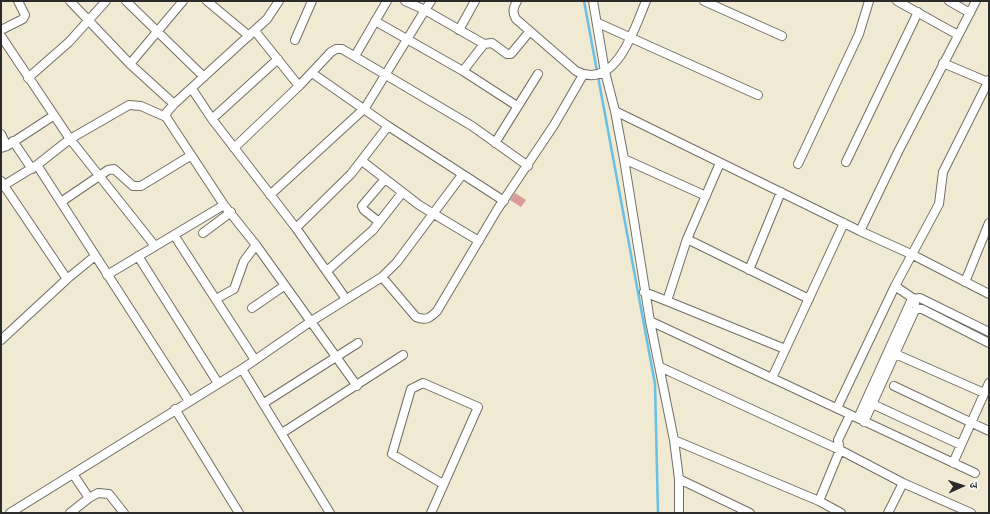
<!DOCTYPE html>
<meta charset="utf-8">
<style>
body{margin:0}
#map{position:relative;width:990px;height:514px;overflow:hidden;background:#f1ead2;font-family:"EB Garamond","Noto Serif Devanagari",serif}
canvas{display:block}
.frame{position:absolute;inset:0;border:2px solid #2b2b2b;pointer-events:none}
.north{position:absolute;left:942px;top:466px;width:40px;height:40px;-webkit-text-stroke:3px #fff;paint-order:stroke;rotate:87deg;font-size:11px;font-weight:700;line-height:16px;text-align:center;color:#2b2b2b}
.north::after{content:'';display:block;margin:auto;width:14px;height:18px;background:#2b2b2b;clip-path:polygon(50% 0,100% 100%,50% 72%,0 100%)}
</style>
<div id="map">
<canvas width="990" height="514"></canvas>
<div class="frame"></div>
<div class="north">उ</div>
</div>
<script>
const c = document.querySelector('canvas').getContext('2d');
c.lineJoin = 'round';
function stroke(path, color, width, dash) {
  c.strokeStyle = color;
  c.lineWidth = width;
  c.lineCap = dash ? 'butt' : 'round';
  c.setLineDash(dash || []);
  c.stroke(path);
}
function fillPath(path, color) {
  c.fillStyle = color;
  c.fill(path, 'evenodd');
}
stroke(new Path2D(`
 M584,1L655,384L658,513`), '#68c0e5', 2.5);
fillPath(new Path2D(`
 M515,193L526,200L521,207L510,200Z`), '#da9a98');
const minor = new Path2D(`
 M70,1L130,64L174,104
 M126,1L204,77
 M207,1L249,36
 M431,1L425,10L484,44
 M517,1C513,8 512,12 516,19L576,71C616,92 635,27 646,1
 M593,1L605,72L615,111L624,159L650,321L674,440L679,479V513
 M704,1L782,36
 M897,1L958,35
 M949,1L970,13
 M375,21L463,71L517,106
 M598,23L758,95
 M1,30L23,19L25,15L18,1
 M459,30L475,1
 M255,31L299,86
 M1,36L70,139L155,246
 M295,40L312,1
 M355,56L387,1
 M943,63L988,82
 M130,64L183,1
 M463,71L484,44L492,43L507,54H511L530,31
 M312,73L388,126L504,201
 M28,78L69,42L106,1
 M192,89L212,119L296,228L346,299
 M615,111L860,231L913,255L989,294
 M166,117L224,205L256,245L357,386
 M212,119L278,59
 M1,134L7,146L1,148
 M13,141L32,169
 M495,143L538,74
 M7,146L53,116
 M234,148L299,86L331,52L336,49H342L472,126L528,166
 M624,159L706,196
 M362,161L419,205L479,241
 M846,162L918,12
 M798,164L859,34L869,1
 M37,165L189,401
 M1,181L67,279
 M1,187L37,165L70,139L129,105L141,106L166,117L167,112L174,104L267,19L279,1
 M270,195L365,108L425,10L405,1
 M61,202L108,170L114,169L133,186H141L190,156
 M379,222L364,210L362,206L385,179
 M296,228L351,174L388,126
 M860,231L898,152L976,1
 M203,233L231,212
 M174,235L255,360
 M687,239L809,299
 M138,256L218,383
 M749,270L781,192
 M327,271L373,230L402,193
 M107,275L224,205
 M382,277L416,317C426,321 430,318 437,311L497,210L554,125L583,75
 M965,282L989,223
 M895,286L914,299L915,303
 M644,292L667,301L687,239L720,163
 M216,299L234,289L244,261L256,245
 M667,301L785,349
 M252,308L284,286
 M917,309H922L989,343
 M650,321L975,473
 M1,340L67,279L95,256
 M891,352L984,393
 M660,367L840,450L903,483L971,513
 M242,369L330,513
 M772,378L844,223
 M894,386L989,431
 M868,402L961,445
 M264,403L358,343
 M837,408L895,286L939,204L943,172L989,80
 M175,409L239,513
 M858,418L911,301L914,299L920,298L989,332
 M864,422L914,312L917,309
 M282,433L403,355
 M674,440L819,501L841,513
 M953,463L989,383
 M73,474L89,498L98,493L109,494L124,513
 M679,479L750,513
 M819,501L840,450L838,440L850,415
 M10,513L242,369L310,322L382,277L397,262L462,175
 M70,513L89,498
 M431,513L478,407L423,383L411,389L392,454L443,484
 M888,513L903,483`);
stroke(minor, '#706e65', 10);
stroke(minor, '#fff', 8);
</script>
